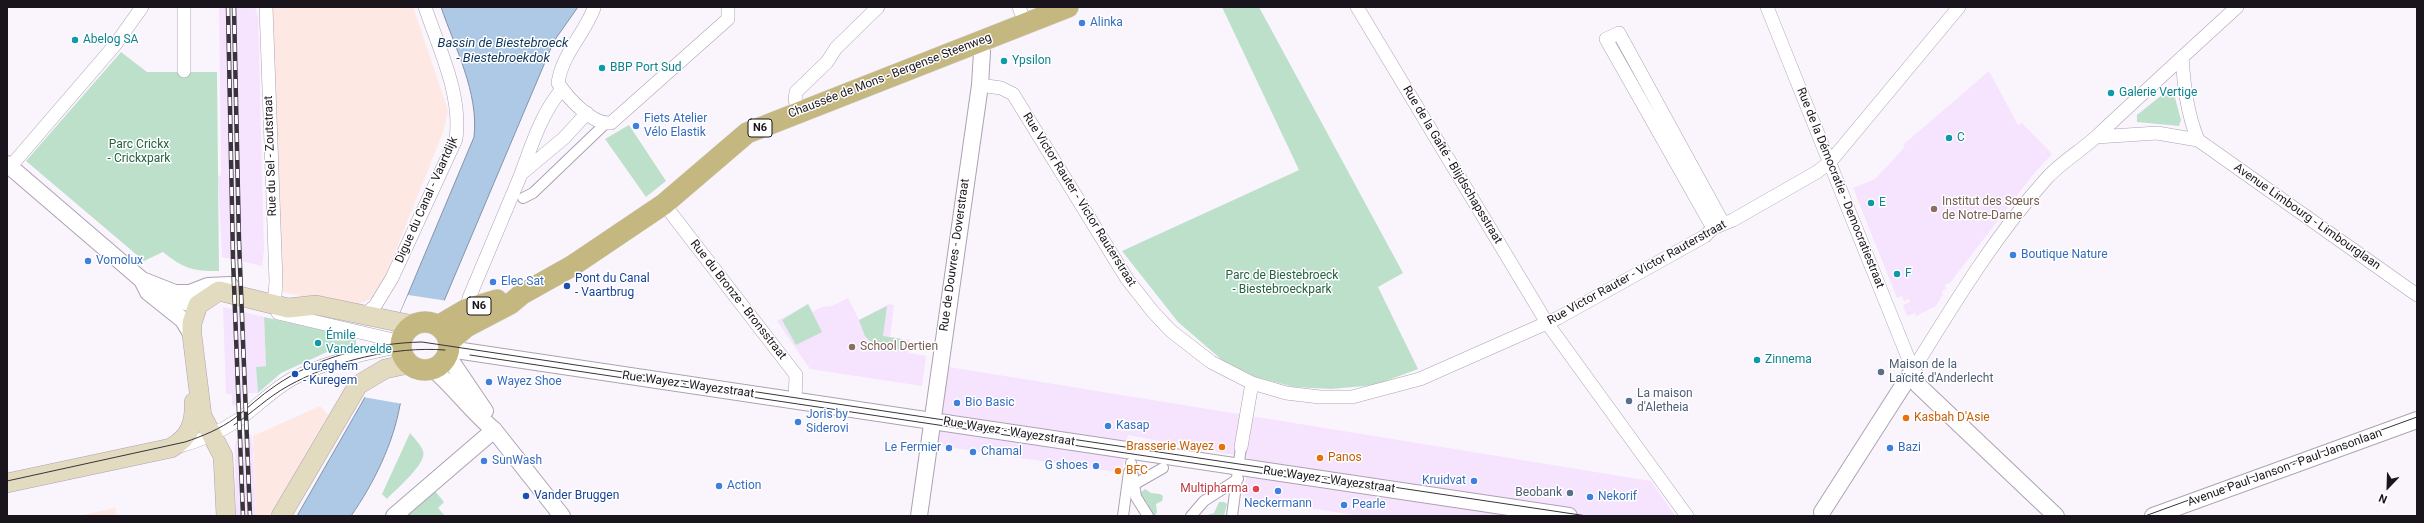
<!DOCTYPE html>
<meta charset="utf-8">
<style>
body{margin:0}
#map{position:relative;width:2424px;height:523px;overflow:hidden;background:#faf5fd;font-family:Roboto,sans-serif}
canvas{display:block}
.frame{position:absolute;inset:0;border:8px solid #1a151c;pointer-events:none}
.north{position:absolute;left:2368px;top:467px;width:40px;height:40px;-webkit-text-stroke:3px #fff;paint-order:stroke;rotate:203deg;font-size:11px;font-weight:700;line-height:16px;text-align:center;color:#1a151c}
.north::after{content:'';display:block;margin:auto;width:14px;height:18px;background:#1a151c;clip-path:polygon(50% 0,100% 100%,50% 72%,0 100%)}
</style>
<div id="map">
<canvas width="2424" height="523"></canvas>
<div class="frame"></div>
<div class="north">N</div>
</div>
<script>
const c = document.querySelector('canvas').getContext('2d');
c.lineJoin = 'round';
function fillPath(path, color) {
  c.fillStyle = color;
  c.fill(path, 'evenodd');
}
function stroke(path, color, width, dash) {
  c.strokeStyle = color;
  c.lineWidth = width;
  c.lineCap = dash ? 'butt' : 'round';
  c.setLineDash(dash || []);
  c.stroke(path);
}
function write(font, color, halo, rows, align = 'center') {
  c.font = font + ' Roboto,sans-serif';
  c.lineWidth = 3;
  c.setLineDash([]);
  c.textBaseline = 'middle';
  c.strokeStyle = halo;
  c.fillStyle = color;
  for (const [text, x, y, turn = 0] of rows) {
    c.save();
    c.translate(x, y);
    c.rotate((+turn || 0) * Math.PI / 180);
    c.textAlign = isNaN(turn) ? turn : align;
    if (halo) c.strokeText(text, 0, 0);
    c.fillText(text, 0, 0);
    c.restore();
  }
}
fillPath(new Path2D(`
 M219,7H255L258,17L264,251L262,266L222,257L218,176L221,175V162Z
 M1989,71L2018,125L2022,123L2052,154L2032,176L1950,283L1945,285L1946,289L1942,291L1943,294L1936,306L1916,316L1915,313L1907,316L1903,305L1910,302L1909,299L1904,301L1902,296L1897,298L1853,188L1875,179L1905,147L1903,145Z
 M848,298L859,320L889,304L894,305L890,337L910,340L908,353L926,356L922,386L810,369L777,321L808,304L813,312L822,307L832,306Z
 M223,307L264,317L266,366L256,367L258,393H248V399L234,406L232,405V394H226Z
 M943,366L1651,481L1675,516H1361L1243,498L1249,458L1128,435L1122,473L934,445Z
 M251,434L253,449H255L253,452L256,516H236L235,445L236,441Z`), '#f6e3fe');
fillPath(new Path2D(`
 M270,7H413L448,110L444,130L378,295L351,308L283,292Z
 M320,406L328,415L276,508L269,516H256L253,436Z
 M115,508L117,516H78Z`), '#fde8e4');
fillPath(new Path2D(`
 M1222,7H1259L1403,273L1378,287L1418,369L1375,385L1331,389L1294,387L1255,377L1222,360L1178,322L1122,251L1299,170Z
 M121,52L147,72H217L219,271C193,271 184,269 163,252L144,261L26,161Z
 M2168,90L2174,94L2181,120L2179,126L2137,122V115Z
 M629,125L666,181L646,197L605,139Z
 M808,304L822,332L796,345L782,320Z
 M887,306L883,336L902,339L900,350L871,342L865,336L859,320Z
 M264,317L356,338V345L327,352L281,373L258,393L256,367L266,366Z
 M410,433C414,438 421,445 423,451C428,463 395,490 387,499L382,494Z
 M1145,489L1151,493L1160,494L1163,496L1162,501L1156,504L1157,512L1155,516H1150L1148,504L1139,494Z
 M435,491L444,502L438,508L445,516H406Z
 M1219,502H1224L1227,504L1224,516H1204L1214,513Z`), '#bde0cb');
const water = new Path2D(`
 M441,7H578L554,41L400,405C393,444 374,483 351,516H297L364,399L474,137C479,93 455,48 441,7Z`);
fillPath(water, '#aec9e6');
stroke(water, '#8293a9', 1);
fillPath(new Path2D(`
 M408,295L448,301L403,404L363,397Z`), '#faf5fd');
const pedestrian = new Path2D(`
 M523,198L533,193L605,124
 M1131,463L1136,497L1148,516
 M1135,484L1163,468
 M1123,516L1129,472
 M1191,516L1204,501L1238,479
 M1232,516L1241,447`);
const minor = new Path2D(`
 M184,7V71
 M266,7L276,281L275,295L269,303
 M1019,7L1025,23
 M1357,7L1547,323L1687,516
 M1767,7L1913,370
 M594,8C584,35 562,54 558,83C568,98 592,125 611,123L728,19V7
 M2182,57C2184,86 2187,113 2198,140
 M980,85L1001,88L1013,94L1127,279L1153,312L1171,331L1211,362L1252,383L1286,393L1320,397H1352L1420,379L1558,318L1705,236L1713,228L1733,220L1817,172L1830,162L1959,7
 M800,111L795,100L796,92L827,62L836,48L878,7
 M2096,137L2157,133L2198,140L2417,295
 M10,167L115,45L142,7
 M521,174L564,138L587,113
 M664,204L796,375L795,400
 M1713,228L1606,39L1619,33L1723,223
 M161,295L187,304L206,302
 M467,309L469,298L519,179C531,148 540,115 562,89
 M278,313L389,339L401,340
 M363,316L375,306L392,278L456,139C462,94 439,49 425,7
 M1913,370C1954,304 1994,237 2046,179C2061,162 2081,151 2097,136C2143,93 2190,50 2237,7
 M177,447C199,441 220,432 238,420C257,407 272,390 292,379C326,361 364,354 401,346
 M1241,447L1252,383`);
const tertiary = new Path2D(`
 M7,164L142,280L175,293H190L208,286L230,285
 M142,280L148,292L183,320L192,335
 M449,349L1569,516
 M447,355L485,411
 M433,369C455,388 472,412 494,430L562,516
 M1913,370L1918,385L2056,516
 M1822,512L1913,370
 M394,516L494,430
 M919,516L980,85L982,52L979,41
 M2153,516L2417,420`);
const secondary = new Path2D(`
 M7,483L171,448C190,437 195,423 194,402
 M226,516L223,456L202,416L192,335V323L198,305L219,291L288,308L316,305L413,325
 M281,516L358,385L385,369L408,364`);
const primary = new Path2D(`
 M401 346a24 24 0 1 1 48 0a24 24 0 1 1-48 0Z
 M438,326L467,309L497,300
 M449,342L466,327L510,304L522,294L572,266L664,204L747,133L1068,7`);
stroke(pedestrian, '#aea1b3', 12);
stroke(minor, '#aea1b3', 14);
stroke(tertiary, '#aea1b3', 18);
stroke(secondary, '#aea1b3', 20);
stroke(primary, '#d6d5d6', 22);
stroke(pedestrian, '#fff', 10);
stroke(minor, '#fff', 13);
stroke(tertiary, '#fff', 16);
stroke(secondary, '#e2dbbf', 19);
stroke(primary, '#c4b77f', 21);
stroke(new Path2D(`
 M470,355L1380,491
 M234,425C252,413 268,397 288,386C333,361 394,346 445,350
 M7,481L185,442C203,436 220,429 235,418C248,408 261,395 275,386C316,357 372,343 422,342L1587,516
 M2145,516L2417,417`), '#39343c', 1);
const rail = new Path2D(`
 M228,7L233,259L243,516
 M234,7L239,241L250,516`);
stroke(rail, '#39343c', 4.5);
stroke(rail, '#fff', 3, [9]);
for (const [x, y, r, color] of [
 [1082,23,4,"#3f7fe0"],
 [75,40,4,"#0f9aa8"],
 [1004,61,4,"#0f9aa8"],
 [602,68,4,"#0f9aa8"],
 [2111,93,4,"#0f9aa8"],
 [636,126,4,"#3f7fe0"],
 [1949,138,4,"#0f9aa8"],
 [1871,203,4,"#0f9aa8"],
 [1934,209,4,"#8d6e63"],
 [2013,255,4,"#3f7fe0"],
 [88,261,4,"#3f7fe0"],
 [1897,274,4,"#0f9aa8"],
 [493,282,4,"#3f7fe0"],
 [567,286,4,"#1a4fb4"],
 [318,343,4,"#0f9aa8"],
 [852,347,4,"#8d6e63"],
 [1757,360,4,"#0f9aa8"],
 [1881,372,4,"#5c6f8a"],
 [295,374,4,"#1a4fb4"],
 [489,382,4,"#3f7fe0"],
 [1629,401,4,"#5c6f8a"],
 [957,403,4,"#3f7fe0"],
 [1906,418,4,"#e8710a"],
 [798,422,4,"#3f7fe0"],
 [1108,426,4,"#3f7fe0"],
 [1222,447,4,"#e8710a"],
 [949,448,4,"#3f7fe0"],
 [1890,448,4,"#3f7fe0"],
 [973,452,4,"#3f7fe0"],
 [1320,458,4,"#e8710a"],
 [484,461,4,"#3f7fe0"],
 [1096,466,4,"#3f7fe0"],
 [1118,471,4,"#e8710a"],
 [1474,481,4,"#3f7fe0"],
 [719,486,4,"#3f7fe0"],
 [1256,489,4,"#e0444e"],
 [1278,491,4,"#3f7fe0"],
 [1570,493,4,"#5c6f8a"],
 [526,496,4,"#1a4fb4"],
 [1590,497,4,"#3f7fe0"],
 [1344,505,4,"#3f7fe0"]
]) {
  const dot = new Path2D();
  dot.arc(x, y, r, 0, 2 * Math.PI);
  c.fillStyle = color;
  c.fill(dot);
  stroke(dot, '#fff', 1.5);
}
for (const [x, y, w] of [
 [760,128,24],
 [479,306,24]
]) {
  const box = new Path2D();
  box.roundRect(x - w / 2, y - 9, w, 18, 3);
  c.fillStyle = '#fff';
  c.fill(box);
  stroke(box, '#1a151c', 1);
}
write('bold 11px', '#1a151c', null, [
 ["N6",760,128],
 ["N6",479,306]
]);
write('12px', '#366cbe', '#fff', [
 ["Alinka",1090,23],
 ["Fiets Atelier",644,119],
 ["Vélo Elastik",644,133],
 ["Boutique Nature",2021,255],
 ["Vomolux",96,261],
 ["Elec Sat",501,282],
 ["Wayez Shoe",497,382],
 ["Bio Basic",965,403],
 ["Joris by",806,415],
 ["Siderovi",806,429],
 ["Kasap",1116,426],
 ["Le Fermier",941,448,"right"],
 ["Bazi",1898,448],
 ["Chamal",981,452],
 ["SunWash",492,461],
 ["G shoes",1088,466,"right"],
 ["Kruidvat",1466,481,"right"],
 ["Action",727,486],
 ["Nekorif",1598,497],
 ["Neckermann",1278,504,"center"],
 ["Pearle",1352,505]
], 'left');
write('12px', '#0d838f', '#fff', [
 ["Abelog SA",83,40],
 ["Ypsilon",1012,61],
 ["BBP Port Sud",610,68],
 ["Galerie Vertige",2119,93],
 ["C",1957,138],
 ["E",1879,203],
 ["F",1905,274],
 ["Émile",326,336],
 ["Vandervelde",326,350],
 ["Zinnema",1765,360]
], 'left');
write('12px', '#1a151c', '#fff', [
 ["Chaussée de Mons - Bergense Steenweg",890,76,-21],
 ["Rue du Sel - Zoutstraat",271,156,-92],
 ["Rue de la Gaîté - Blijdschapsstraat",1452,165,59],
 ["Rue de la Démocratie - Democratiestraat",1840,188,68],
 ["Digue du Canal - Vaartdijk",427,200,-66],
 ["Rue Victor Rauter - Victor Rauterstraat",1079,200,58],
 ["Avenue Limbourg - Limbourglaan",2307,217,35],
 ["Rue de Douvres - Doverstraat",955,255,-82],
 ["Rue Victor Rauter - Victor Rauterstraat",1637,273,-29],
 ["Rue du Bronze - Bronsstraat",738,300,52],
 ["Rue Wayez - Wayezstraat",688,385,8],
 ["Rue Wayez - Wayezstraat",1009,432,9],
 ["Avenue Paul Janson - Paul Jansonlaan",2285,468,-20],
 ["Rue Wayez - Wayezstraat",1329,480,8]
]);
write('12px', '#226042', '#fff', [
 ["Parc Crickx",139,145],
 ["- Crickxpark",139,159],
 ["Parc de Biestebroeck",1282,276],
 ["- Biestebroeckpark",1282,290]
]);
write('12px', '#785e54', '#fff', [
 ["Institut des Sœurs",1942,202],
 ["de Notre-Dame",1942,216],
 ["School Dertien",860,347]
], 'left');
write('12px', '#164399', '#fff', [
 ["Pont du Canal",575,279],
 ["- Vaartbrug",575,293],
 ["Cureghem",303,367],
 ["- Kuregem",303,381],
 ["Vander Bruggen",534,496]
], 'left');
write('12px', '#4e5e75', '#fff', [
 ["Maison de la",1889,365],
 ["Laïcité d'Anderlecht",1889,379],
 ["La maison",1637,394],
 ["d'Aletheia",1637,408],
 ["Beobank",1562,493,"right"]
], 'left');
write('12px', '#c56008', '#fff', [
 ["Kasbah D'Asie",1914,418],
 ["Brasserie Wayez",1214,447,"right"],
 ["Panos",1328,458],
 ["BFC",1126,471]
], 'left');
write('12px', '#be3a42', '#fff', [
 ["Multipharma",1248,489]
], 'right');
write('italic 13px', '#10385f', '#fff', [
 ["Bassin de Biestebroeck",503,44],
 ["- Biestebroekdok",503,59]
]);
</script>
